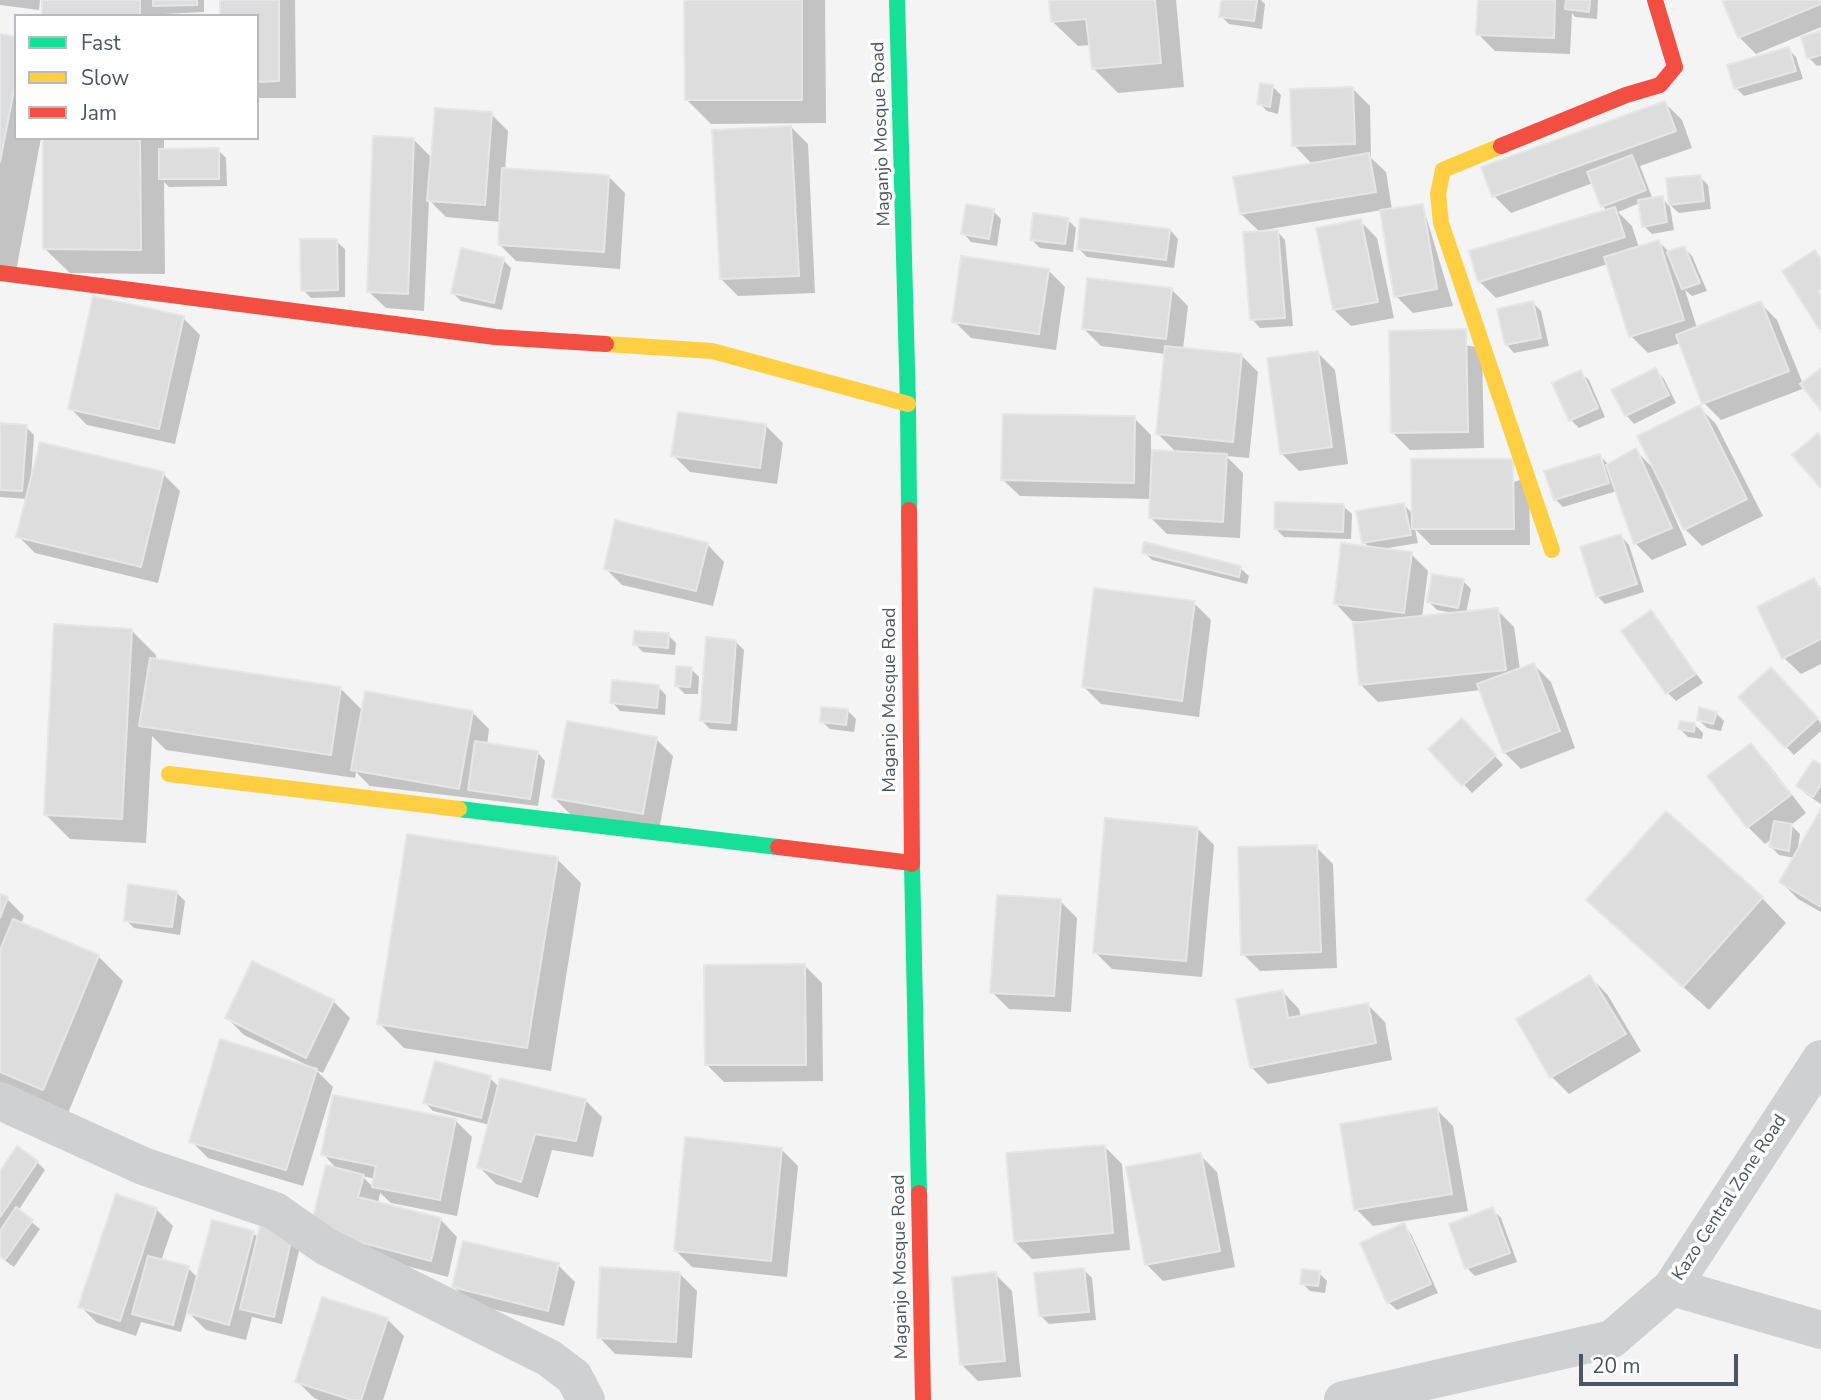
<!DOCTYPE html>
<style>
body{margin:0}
#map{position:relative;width:1821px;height:1400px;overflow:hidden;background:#f4f4f4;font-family:"Nunito Sans",sans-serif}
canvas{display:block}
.legend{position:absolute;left:14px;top:14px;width:245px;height:126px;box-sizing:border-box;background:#fff;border:2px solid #b7bbc0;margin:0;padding:9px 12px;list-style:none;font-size:21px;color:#4a5661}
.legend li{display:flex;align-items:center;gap:14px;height:35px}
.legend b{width:35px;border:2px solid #b7bbc0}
.scale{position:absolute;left:1579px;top:1354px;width:159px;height:32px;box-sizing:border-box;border:4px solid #4a5661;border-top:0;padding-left:9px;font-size:21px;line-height:24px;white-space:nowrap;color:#4a5661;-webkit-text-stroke:5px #fff;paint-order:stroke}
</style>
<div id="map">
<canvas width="1821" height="1400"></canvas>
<ul class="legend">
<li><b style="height:9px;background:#16e098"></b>Fast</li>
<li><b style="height:9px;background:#ffcf43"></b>Slow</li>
<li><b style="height:9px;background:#f24e42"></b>Jam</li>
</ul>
<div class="scale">20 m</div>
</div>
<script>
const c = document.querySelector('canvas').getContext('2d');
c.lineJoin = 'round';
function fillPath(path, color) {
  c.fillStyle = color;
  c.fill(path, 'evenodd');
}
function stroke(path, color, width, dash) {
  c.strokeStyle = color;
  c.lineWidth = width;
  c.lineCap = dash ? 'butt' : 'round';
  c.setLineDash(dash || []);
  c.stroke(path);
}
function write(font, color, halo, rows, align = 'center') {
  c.font = font + ' "Nunito Sans",sans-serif';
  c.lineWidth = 7;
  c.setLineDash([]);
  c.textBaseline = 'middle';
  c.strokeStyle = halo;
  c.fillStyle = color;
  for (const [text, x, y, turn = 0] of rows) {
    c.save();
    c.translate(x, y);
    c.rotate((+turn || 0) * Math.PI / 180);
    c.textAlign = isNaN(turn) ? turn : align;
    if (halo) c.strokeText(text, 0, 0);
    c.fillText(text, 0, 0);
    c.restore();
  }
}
fillPath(new Path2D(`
 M0,0H40L39,10L0,5Z
 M44,0H204V12L164,14V16H44Z
 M222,0H295L296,98H257V16Z
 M686,0H825L826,123L711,124L686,99Z
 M1051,0H1176L1184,87L1118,93L1093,68L1091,45L1078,46L1053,22Z
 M1223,0H1261L1265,4L1262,29L1229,24L1221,16Z
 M1480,0H1598L1597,19L1575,17L1572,13L1570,54L1495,51L1478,34Z
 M1724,0H1821V27L1756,54L1739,37Z
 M1821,33V65L1817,66L1809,58Z
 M0,35L16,38V138H41L14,282L0,279Z
 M1788,49L1796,57L1803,79L1744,96L1736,88Z
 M1272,86L1281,95L1278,114L1267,111L1259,103Z
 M1353,89L1370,106L1371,158L1386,172L1392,210L1423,206L1453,306L1413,313L1396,296L1382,210L1264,230V232L1277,231L1285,240L1293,326L1260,328L1252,319L1260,232L1241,214L1313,165L1294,145Z
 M1665,103L1682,120L1692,148L1640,166L1653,200L1662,198L1670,207L1674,230L1652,234L1644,226L1640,203L1618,212L1632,226L1639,248L1659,242L1670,253L1684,248L1692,256L1707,291L1692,296L1685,290L1697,328L1760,303L1777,320L1803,384L1821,370V407L1805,388L1721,420L1704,403L1681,343L1648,353L1631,336L1608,264L1496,298L1479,281L1607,211L1603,206L1593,183L1511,213L1494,196L1483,168Z
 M491,114L508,131L505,170L608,176L625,193L620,269L516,261L499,244L501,222L446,217L429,200L424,311L386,308L369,292L413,139L433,159Z
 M791,127L808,144L815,293L738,296L721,279Z
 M45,138H164V151L218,150L226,158L227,186L169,187L164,182L165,274L70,273L45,249Z
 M1700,177L1708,185L1711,209L1679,213L1670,205Z
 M993,211L1001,219L997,246L971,242L963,233Z
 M1068,220L1076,228L1073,252L1040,248L1032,240Z
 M1360,221L1377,238L1394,318L1351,326L1334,310Z
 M1170,230L1178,239L1174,268L1087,257L1079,249Z
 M336,241L345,249V297L311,298L303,290Z
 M503,260L511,268L502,310L461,301L453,293Z
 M1048,270L1065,287L1056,350L971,338L954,321Z
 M1171,289L1188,306L1183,349L1241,355L1258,372L1249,458L1226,456L1243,473L1240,538L1167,534L1150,517L1151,499L1020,496L1003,480L1134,418L1151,435V451L1177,453L1158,434L1166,354L1101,346L1084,329Z
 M1533,303L1541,311L1549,346L1514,353L1506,344Z
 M183,318L200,335L175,444L87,425L70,408Z
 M1391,332L1482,348L1484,448L1410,450L1393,433Z
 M1318,353L1335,370L1348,464L1299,471L1282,454Z
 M1656,370L1664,379L1676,403L1634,424L1626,415Z
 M1580,372L1589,380L1605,417L1579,428L1571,420Z
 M1699,407L1716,424L1763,516L1702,546L1685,529L1668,494L1665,495L1687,545L1652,560L1635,543L1617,491L1563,507L1555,499L1600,456L1608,464L1636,451L1655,470Z
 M0,425L26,427L34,435L31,478L163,474L180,491L158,583L35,553L18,536L28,499L0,497Z
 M766,426L783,443L777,484L690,472L673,455Z
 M1529,477L1530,545H1431L1415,529L1418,543L1382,549L1411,554L1428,571L1422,618L1454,613L1437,610L1429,602L1463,581L1471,589L1466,613L1497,610L1514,627L1520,670L1534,665L1551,682L1575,748L1521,769L1504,752L1481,690L1378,702L1361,685L1364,622L1352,621L1336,604L1370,549L1364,542L1404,505L1414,515Z
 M1343,506L1352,514L1351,539L1284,537L1276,529Z
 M1621,536L1629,545L1644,592L1605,604L1597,596Z
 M708,545L724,562L713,606L622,585L605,568Z
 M1144,552L1240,568L1249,576L1247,584L1152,560Z
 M1814,581L1821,588V664L1801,674L1784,658Z
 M1194,603L1211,620L1199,717L1101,704L1084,687Z
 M1651,612L1659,620L1703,683L1676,701L1668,693Z
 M132,631L156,655V661L340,688L363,711L472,712L489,729L487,745L537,752L545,761L538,806L370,786L356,772L355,778L166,750L152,736L146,843L70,839L45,814Z
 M668,635L676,643L675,655L643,652L635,644Z
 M735,641L744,650L737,731L710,729L701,720Z
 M691,669L699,677L698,694H685L677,686Z
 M1779,677L1821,723V731L1794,755L1786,747Z
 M658,687L666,695L665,715L620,711L612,702Z
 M848,711L856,719L854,732L830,729L821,721Z
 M1716,713L1724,721L1721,731L1707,728L1699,720Z
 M1695,725L1703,733L1702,739L1688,737L1680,729Z
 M1470,728L1503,765L1472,793L1431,750Z
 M656,739L673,756L659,830L571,815L554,798Z
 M1751,745L1767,762L1806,813L1791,825L1800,834L1797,854L1821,812V912L1798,899L1781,882L1795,858L1779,855L1771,847L1773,838L1765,844L1748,827Z
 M1821,767V804L1806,794L1798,786Z
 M1666,814L1762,898L1786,923L1709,1010L1613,924L1589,900Z
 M1197,828L1214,845L1202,977L1112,969L1095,952Z
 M1316,847L1333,864L1337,968L1260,971L1243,954Z
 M557,859L581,883L551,1071L404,1048L379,1023Z
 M176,892L185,901L180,935L134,928L126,920Z
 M0,896L7,899L24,916L21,924L98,956L123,981L68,1113L0,1086Z
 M1060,901L1077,918L1071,1012L1009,1009L992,992Z
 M805,966L822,983L823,1081L724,1082L707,1065Z
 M1590,977L1607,994L1641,1051L1569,1094L1552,1077L1518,1020Z
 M1283,992L1299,1009L1301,1018L1368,1005L1385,1022L1392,1060L1268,1084L1251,1067Z
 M333,1001L350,1018L323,1073L316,1070L333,1087L303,1186L208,1158L191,1141L307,1065L244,1035L227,1018Z
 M490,1078L499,1087L585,1100L602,1117L593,1157L552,1150L538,1198L496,1184L479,1167L490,1125L433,1111L425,1103Z
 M1436,1109L1453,1126L1468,1211L1373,1226L1356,1209Z
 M455,1120L472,1137L457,1216L391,1203L380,1193L378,1203L441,1220L457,1237L448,1277L329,1245L339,1171L323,1154ZM362,1176L376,1179L374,1188Z
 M1105,1147L1122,1164L1130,1250L1032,1259L1015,1242Z
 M781,1149L798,1166L787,1277L692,1267L675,1250Z
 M1200,1155L1217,1172L1235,1267L1163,1281L1146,1264Z
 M37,1162L45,1170L18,1211L40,1229L14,1267L0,1257V1174Z
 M156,1209L173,1226L161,1261L188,1268L198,1278L253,1233L259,1238L301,1242L282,1324L252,1317L246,1340L206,1330L187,1311L181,1332L141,1322L136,1336L97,1323L80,1306Z
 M1492,1209L1501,1218L1517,1262L1475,1276L1467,1268Z
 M1403,1225L1411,1234L1438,1293L1397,1310L1388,1302Z
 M558,1265L575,1282L564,1326L471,1304L454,1287Z
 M1084,1270L1092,1278L1096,1320L1049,1324L1041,1316Z
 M1319,1273L1327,1281L1325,1293L1310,1291L1302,1283Z
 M680,1274L697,1291L692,1358L615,1354L599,1337Z
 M995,1274L1012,1291L1021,1377L978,1381L961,1364Z
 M387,1319L404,1336L383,1400H319L314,1398L297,1381Z`), '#0003');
const building = new Path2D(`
 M42,0H140V16H42Z
 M153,0H197V5L153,6Z
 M220,0H279V81L257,82V16H220Z
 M684,0H802V100H685Z
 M1049,0H1155L1161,63L1092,69L1086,19L1051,22Z
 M1221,0H1257L1254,21L1219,17Z
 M1478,0H1555L1554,38L1476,35Z
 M1566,0H1590L1589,12L1565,9Z
 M1722,0H1821V4L1738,38Z
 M1821,31V55L1807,59L1801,37Z
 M0,34L16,37V79L0,162Z
 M1789,47L1796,71L1734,89L1727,65Z
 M1260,83L1273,85L1270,107L1257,104Z
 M1353,87L1355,144L1292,146L1290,89Z
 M1665,101L1676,131L1492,197L1481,167Z
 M435,108L492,112L485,205L427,201Z
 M791,126L799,276L720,279L712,130Z
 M373,136L414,138L408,294L367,292Z
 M43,138H140L141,250L43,249Z
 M219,148V179H159V149Z
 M1369,153L1376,192L1240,214L1233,177Z
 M1632,155L1646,190L1601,207L1587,172Z
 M502,168L609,175L604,252L498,245Z
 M1701,175L1704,201L1669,205L1666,178Z
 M1663,196L1667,222L1642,227L1638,200Z
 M966,204L994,209L989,239L961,234Z
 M1423,204L1437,289L1394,297L1380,210Z
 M1615,207L1625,237L1478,282L1469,251Z
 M1033,213L1069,218L1065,244L1030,240Z
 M1080,218L1170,229L1166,260L1077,249Z
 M1361,219L1378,302L1333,310L1316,228Z
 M1278,230L1285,318L1250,320L1243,232Z
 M300,239H337L338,290L301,291Z
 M1659,240L1684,320L1629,337L1604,257Z
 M1684,246L1700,283L1682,289L1667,252Z
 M461,248L504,258L494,303L451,293Z
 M1815,250L1821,260V289L1818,291L1821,296V332L1782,271Z
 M961,256L1049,269L1039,334L952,322Z
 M1087,278L1172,288L1166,339L1082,329Z
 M93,296L184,316L159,429L68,409Z
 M1533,301L1541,338L1505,345L1497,309Z
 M1761,301L1789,371L1702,404L1676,335Z
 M1466,329L1468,432L1391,433L1389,331Z
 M1165,346L1242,354L1233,442L1156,434Z
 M1318,351L1332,447L1280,454L1267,358Z
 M1656,368L1669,395L1625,416L1611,390Z
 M1821,368V410L1800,384Z
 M1581,370L1598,408L1569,421L1552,383Z
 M1700,405L1747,499L1684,530L1637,436Z
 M678,412L766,424L760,468L671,456Z
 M1003,414L1135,416L1134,483L1001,480Z
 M0,423L27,425L22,491L0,490Z
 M1818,433L1821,437V488L1792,455Z
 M40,442L164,472L141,567L16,537Z
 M1636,448L1672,528L1634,544L1606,465Z
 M1152,450L1227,454L1223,522L1149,518Z
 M1600,454L1609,483L1554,500L1544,471Z
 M1411,459H1513L1514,529H1412Z
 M1275,502L1344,504L1343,532L1274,529Z
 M1404,503L1411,535L1362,543L1356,511Z
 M615,520L708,543L696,591L604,569Z
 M1621,534L1637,584L1596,597L1580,547Z
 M1144,542L1241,566L1239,577L1142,553Z
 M1341,543L1412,552L1404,613L1334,604Z
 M1432,574L1464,579L1458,608L1427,602Z
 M1814,578L1821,592V639L1782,659L1757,607Z
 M1094,588L1195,601L1182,701L1082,687Z
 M1498,608L1506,670L1359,685L1353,623Z
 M1651,610L1696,674L1666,694L1621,631Z
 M54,624L132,629L122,819L44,815Z
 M634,631L669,633L668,648L633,645Z
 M706,637L736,640L730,723L700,721Z
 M150,658L341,687L331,755L139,726Z
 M1534,663L1560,731L1503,753L1477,684Z
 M676,666L692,667L690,687L675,686Z
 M1771,667L1818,718L1785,748L1738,697Z
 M612,680L659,685L657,708L610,703Z
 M365,691L473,711L459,789L351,770Z
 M821,707L848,709L846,725L820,722Z
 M1699,707L1717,712L1713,724L1697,720Z
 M1462,718L1496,755L1462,786L1428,749Z
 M567,721L657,737L643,814L552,798Z
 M1680,721L1695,723L1694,732L1678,729Z
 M475,741L538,751L530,799L468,790Z
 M1751,743L1791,795L1747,828L1707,776Z
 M1813,760L1821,765V785L1813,797L1796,786Z
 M1821,809V907L1779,882Z
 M1666,811L1763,897L1683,987L1586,900Z
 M1105,818L1198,827L1186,961L1093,953Z
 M1774,821L1792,824L1789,851L1769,847Z
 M407,834L558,857L527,1048L377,1024Z
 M1317,845L1321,952L1241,955L1238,847Z
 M128,884L177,891L172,927L124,921Z
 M0,894L8,897L0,918Z
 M997,895L1061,899L1054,996L990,993Z
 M13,919L99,955L43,1090L0,1072V950Z
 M252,961L334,1000L306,1058L225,1018Z
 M805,964L806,1065H705L704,965Z
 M1590,975L1626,1034L1550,1078L1516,1019Z
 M1283,990L1288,1018L1368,1003L1376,1043L1250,1068L1236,999Z
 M220,1039L317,1069L286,1170L189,1142Z
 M435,1061L491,1076L481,1118L423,1103Z
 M500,1078L586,1099L576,1141L535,1134L521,1182L477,1167Z
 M333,1095L456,1119L440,1200L372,1187L376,1166L321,1155Z
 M1437,1107L1452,1194L1354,1210L1340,1124Z
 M685,1137L782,1148L771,1261L674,1251Z
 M1105,1145L1113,1233L1014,1242L1006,1153Z
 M17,1146L38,1161L0,1217V1171Z
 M1201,1153L1220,1251L1145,1265L1126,1167Z
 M326,1165L364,1175L358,1197L441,1218L431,1261L310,1229Z
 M116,1194L157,1208L120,1321L78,1307Z
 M16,1207L33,1220L5,1260L0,1256V1231Z
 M1493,1207L1510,1253L1465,1269L1449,1224Z
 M212,1220L254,1231L229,1325L187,1313Z
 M1404,1223L1431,1284L1387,1303L1360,1243Z
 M260,1225L293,1232L274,1317L240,1309Z
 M463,1241L559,1263L548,1311L452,1287Z
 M148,1256L189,1266L173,1325L132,1314Z
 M600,1267L680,1272L676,1342L597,1338Z
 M1084,1268L1089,1312L1039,1316L1034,1273Z
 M1302,1269L1320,1271L1318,1286L1300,1284Z
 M996,1272L1005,1361L960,1365L952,1277Z
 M322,1297L388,1318L361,1400H352L295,1382Z`);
fillPath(building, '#ddddde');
stroke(building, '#e5e6e7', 2);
stroke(new Path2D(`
 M0,1101L143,1166L275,1211L325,1246L549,1358L574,1377L586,1400
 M1672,1287L1821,1330
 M1343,1400L1612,1339L1672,1287L1821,1059`), '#ced0d2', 38);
stroke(new Path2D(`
 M897,0L908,404L909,510
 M459,809L778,847
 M912,864L919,1193`), '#16e098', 16);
stroke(new Path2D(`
 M1501,146L1443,170L1438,194L1441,223L1552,550
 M606,344L712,351L908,404
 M169,774L459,809`), '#ffcf43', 16);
stroke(new Path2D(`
 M1501,146L1626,95L1660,85L1675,67L1655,0
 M0,273L495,337L606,344
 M909,510L912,864
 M778,847L912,863
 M919,1193L923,1400`), '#f24e42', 16);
write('18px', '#4a5661', '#fff', [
 ["Maganjo Mosque Road",882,134,-92],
 ["Maganjo Mosque Road",891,700,-90],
 ["Kazo Central Zone Road",1730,1198,-57],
 ["Maganjo Mosque Road",901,1267,-91]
]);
</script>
